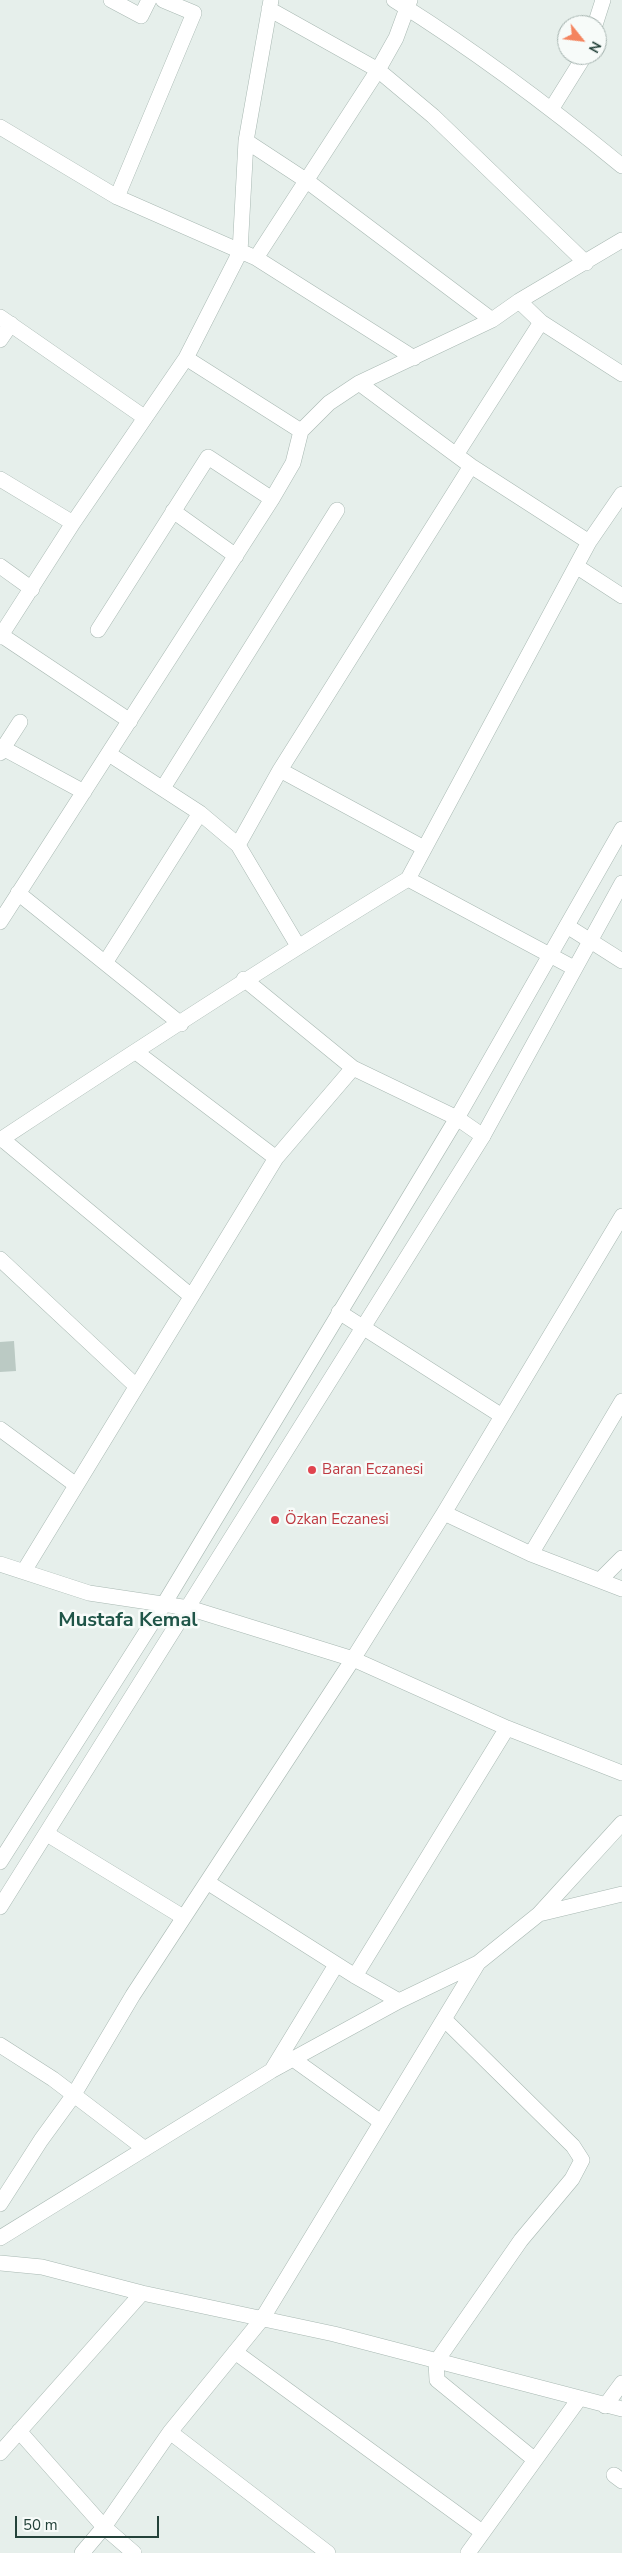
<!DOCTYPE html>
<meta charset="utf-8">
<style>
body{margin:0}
#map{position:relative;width:622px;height:2553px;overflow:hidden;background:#e6efeb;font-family:"Nunito Sans",sans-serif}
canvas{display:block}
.north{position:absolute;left:557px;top:15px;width:50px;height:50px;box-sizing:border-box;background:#f7fbf9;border:1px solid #a3b1ad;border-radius:50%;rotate:119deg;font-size:14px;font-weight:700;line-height:20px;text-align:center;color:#24423a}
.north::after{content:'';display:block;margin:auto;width:18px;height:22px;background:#f4845f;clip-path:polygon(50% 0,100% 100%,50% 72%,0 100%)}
.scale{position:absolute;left:15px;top:2516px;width:144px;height:22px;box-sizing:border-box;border:2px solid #24423a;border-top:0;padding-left:6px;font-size:15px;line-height:18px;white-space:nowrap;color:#24423a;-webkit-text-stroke:4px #f7fbf9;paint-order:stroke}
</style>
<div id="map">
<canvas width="622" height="2553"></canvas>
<div class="north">N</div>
<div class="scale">50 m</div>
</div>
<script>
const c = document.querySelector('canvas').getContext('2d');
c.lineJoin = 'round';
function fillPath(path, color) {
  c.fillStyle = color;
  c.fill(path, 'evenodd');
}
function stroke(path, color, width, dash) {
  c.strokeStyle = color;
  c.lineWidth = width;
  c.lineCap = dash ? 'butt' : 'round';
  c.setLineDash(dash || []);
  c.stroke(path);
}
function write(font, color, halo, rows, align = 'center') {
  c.font = font + ' "Nunito Sans",sans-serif';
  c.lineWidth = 5;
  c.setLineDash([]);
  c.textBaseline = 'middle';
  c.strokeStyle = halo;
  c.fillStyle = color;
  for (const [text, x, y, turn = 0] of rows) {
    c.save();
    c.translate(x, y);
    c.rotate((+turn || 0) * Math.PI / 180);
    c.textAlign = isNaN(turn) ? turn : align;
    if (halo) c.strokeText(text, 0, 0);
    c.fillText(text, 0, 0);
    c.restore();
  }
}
fillPath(new Path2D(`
 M14,1341L16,1371L0,1372V1342Z`), '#bbcac4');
const minor = new Path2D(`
 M111,0L141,16L149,0
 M394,0C474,50 549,106 622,166
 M269,9L378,70L433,116L586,263
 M595,25L603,0
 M552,108L585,55
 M0,127L117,197L256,258L414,358
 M246,141L307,181L492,320
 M117,197L194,13L163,0
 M256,258L378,70L396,38L410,0
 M519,301L622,240
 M0,317L144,417
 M0,340L11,324
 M186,358L301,431
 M359,383L471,466L589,542
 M456,455L541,322
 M0,479L73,523
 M173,511L236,556
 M0,566L32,589
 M576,566L622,596
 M98,630L208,457L272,499
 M1,635L130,721
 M0,637L73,523L186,358L240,252L246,141L271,0
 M3,748L84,792
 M0,753L20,722
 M109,754L200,813L238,845L298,946
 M280,770L424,848
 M163,788L337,510
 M238,845L280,770L471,466
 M18,893L181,1024
 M0,922L272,499L293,463L301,431L329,403L359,383L492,320L519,301L541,322L622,374
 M567,926L622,961
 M105,963L200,813
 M574,968L408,879L589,542L622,494
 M244,979L353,1068L457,1118L483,1136
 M136,1052L276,1158
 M2,1139L191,1296
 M0,1140C135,1051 270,963 408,879
 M0,1259L136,1386
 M339,1312L502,1416
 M0,1429L76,1485
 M444,1513L531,1554L622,1589
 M531,1554L622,1401
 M0,1564L89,1593L189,1608L353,1659L507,1728L622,1773
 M24,1571L276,1158L353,1068
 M600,1580L622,1558
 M47,1834L183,1917
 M207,1882L355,1976L399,2001
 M539,1914L622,1894
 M355,1976L507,1728
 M444,2019L573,2146L582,2160L572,2179L521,2240L436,2362L437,2380L535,2460
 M0,2045L53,2079L145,2149
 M293,2059L381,2122
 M272,2070L336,1965
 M0,2204L41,2140L73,2096L133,1995L353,1659L444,1513L622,1216
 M0,2238L271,2071L399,2001L478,1963L539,1914L622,1823
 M0,2263L42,2267L142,2293L334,2334L622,2409
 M235,2352L482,2532
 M605,2406L622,2383
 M19,2431L104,2527L134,2553
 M170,2432L328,2553
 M0,2453L142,2293
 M614,2475L622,2481
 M82,2553L104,2527L170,2432L262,2319L478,1963
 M468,2553L579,2399`);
const tertiary = new Path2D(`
 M0,1862L164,1604L457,1118L622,829
 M0,1907L483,1136L622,883`);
stroke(minor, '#a8b8b2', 16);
stroke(tertiary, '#a8b8b2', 16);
stroke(minor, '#fff', 15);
stroke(tertiary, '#fff', 15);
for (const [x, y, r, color] of [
 [312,1470,5,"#e0444e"],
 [275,1520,5,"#e0444e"]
]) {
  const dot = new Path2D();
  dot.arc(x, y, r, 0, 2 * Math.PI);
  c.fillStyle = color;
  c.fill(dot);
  stroke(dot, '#f7fbf9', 2);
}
write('15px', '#be3a42', '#f7fbf9', [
 ["Baran Eczanesi",322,1470],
 ["Özkan Eczanesi",285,1520]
], 'left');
write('bold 20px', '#1f5548', '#f7fbf9', [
 ["Mustafa Kemal",128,1621]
]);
</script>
